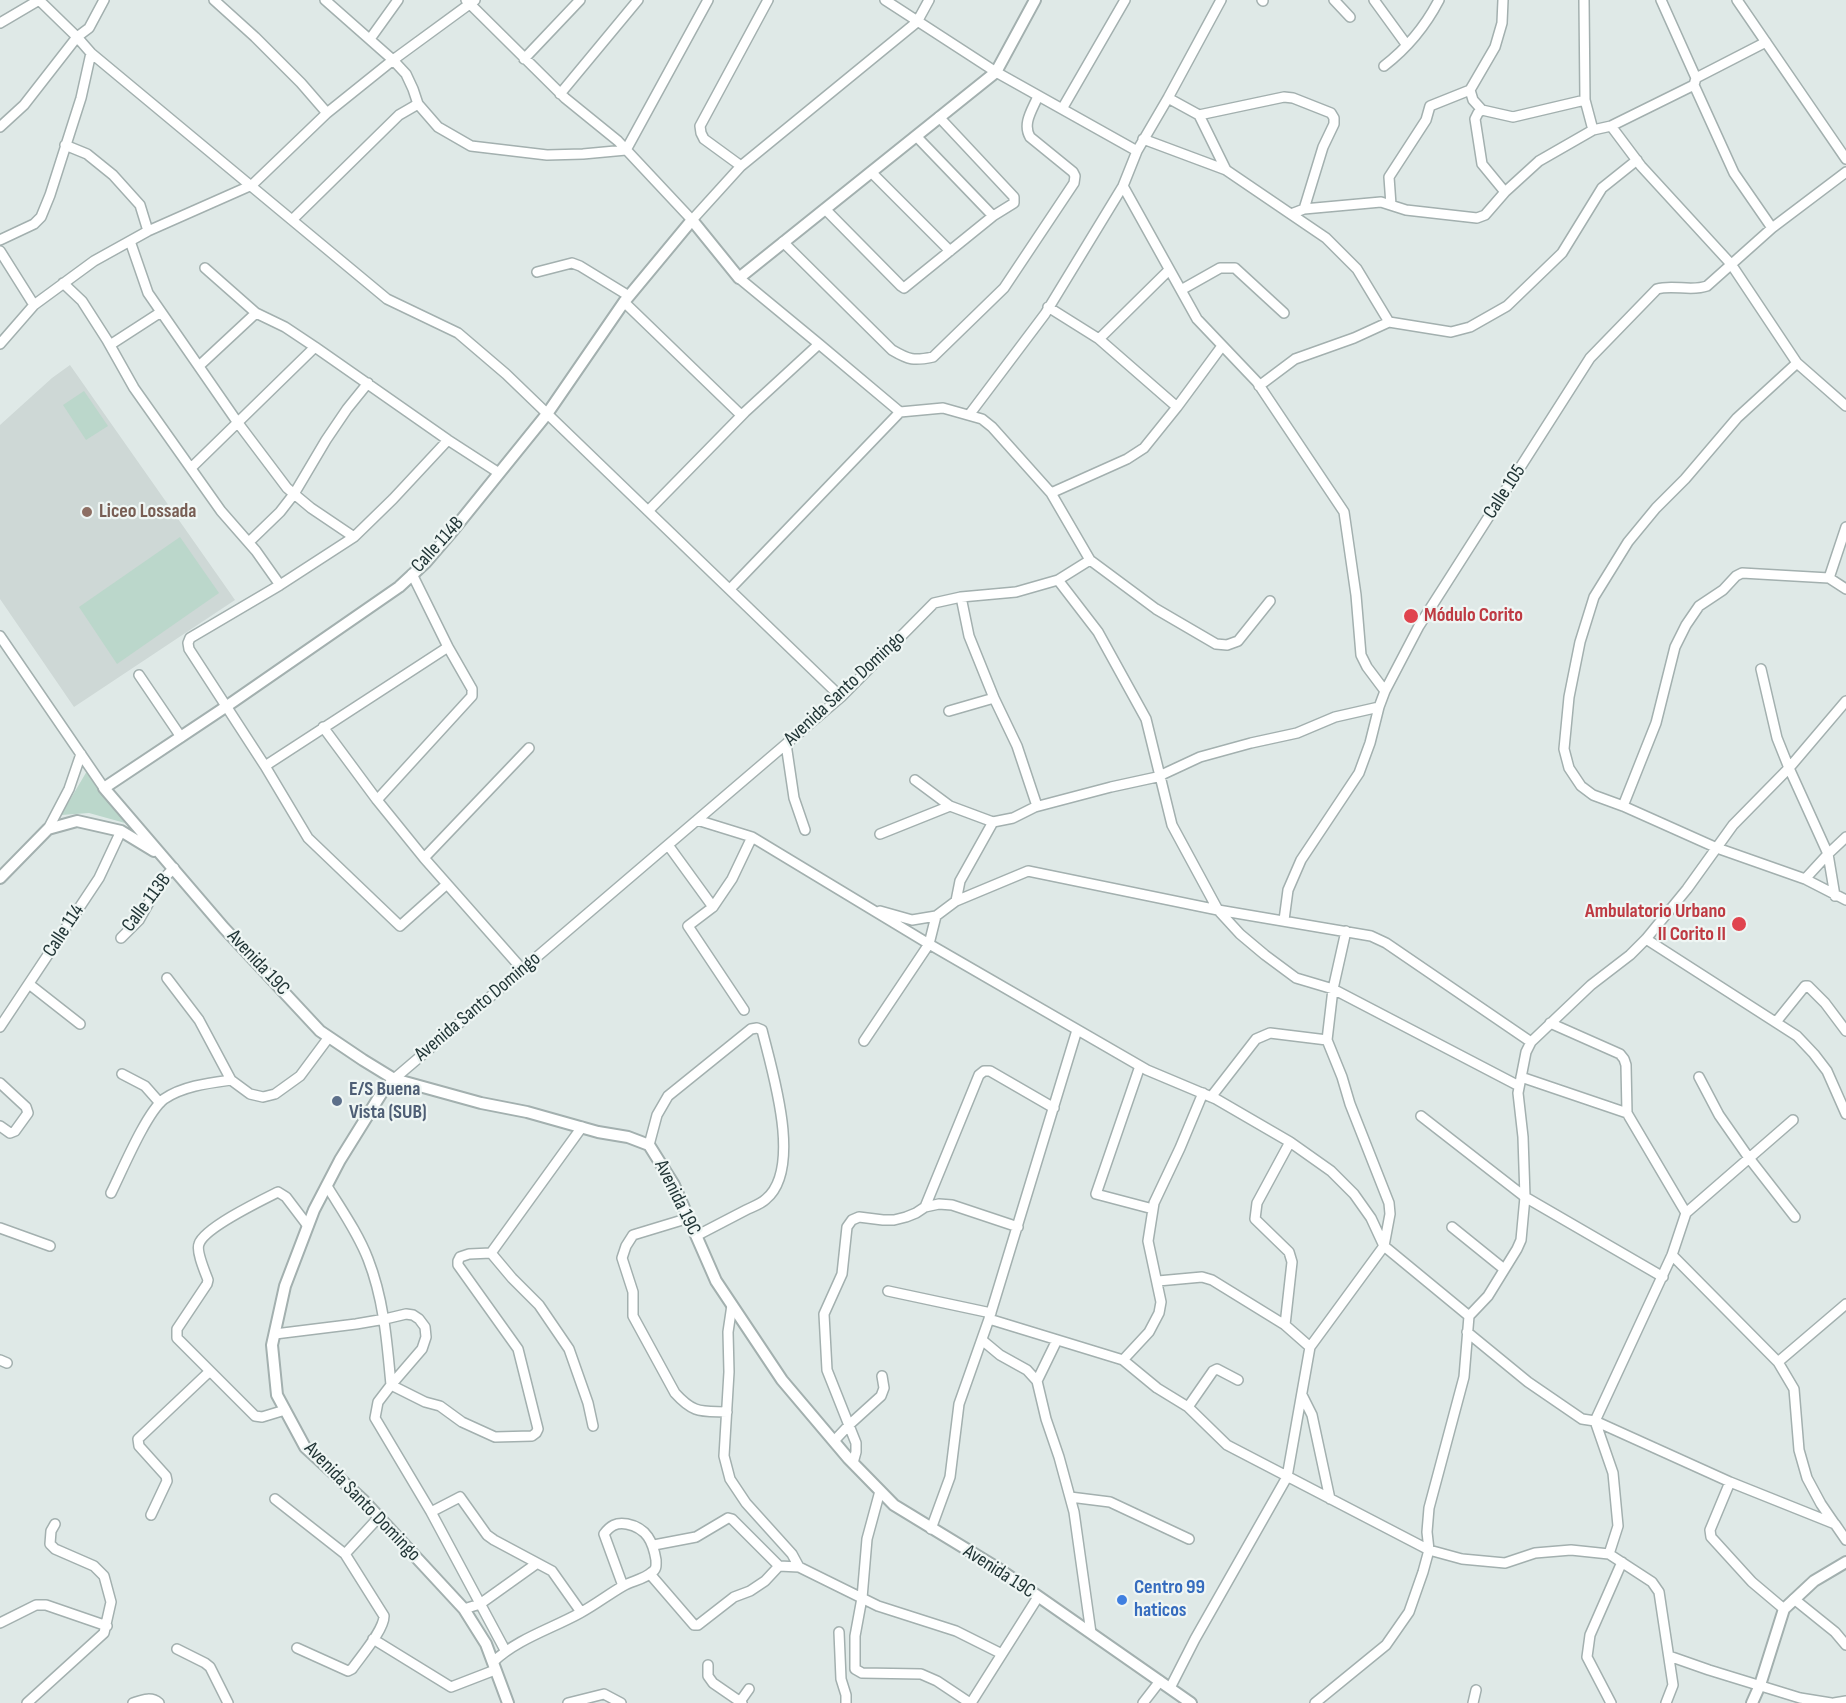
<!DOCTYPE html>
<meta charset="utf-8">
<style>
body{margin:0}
canvas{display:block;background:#dfe9e7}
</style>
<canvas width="1846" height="1703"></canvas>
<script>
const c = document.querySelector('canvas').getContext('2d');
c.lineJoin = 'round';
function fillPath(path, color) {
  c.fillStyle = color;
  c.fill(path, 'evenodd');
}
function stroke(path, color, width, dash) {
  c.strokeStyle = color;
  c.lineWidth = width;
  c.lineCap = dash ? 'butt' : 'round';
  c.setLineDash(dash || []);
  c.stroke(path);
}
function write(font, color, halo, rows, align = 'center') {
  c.font = font + ' "Sofia Sans Condensed",sans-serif';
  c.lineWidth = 4.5;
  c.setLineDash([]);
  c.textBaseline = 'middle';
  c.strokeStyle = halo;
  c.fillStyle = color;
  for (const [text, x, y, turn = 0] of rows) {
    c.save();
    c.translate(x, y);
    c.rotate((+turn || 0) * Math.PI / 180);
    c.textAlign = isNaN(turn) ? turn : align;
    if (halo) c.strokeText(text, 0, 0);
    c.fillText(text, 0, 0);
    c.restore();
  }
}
fillPath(new Path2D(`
 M70,365L235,600L74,707L0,599V425L52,378Z`), '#ced8d6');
fillPath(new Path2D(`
 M84,391L108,426L86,440L63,405Z
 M180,537L219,593L117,664L79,607Z
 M87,771L125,823L89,813L61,815Z`), '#bbd7cb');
const minor = new Path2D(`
 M39,0L77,37L91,53L387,299L458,333L506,374L841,697
 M214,0L255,37L301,83L327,113
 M325,0L393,60L406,74L413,89L418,104L438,127L471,146L547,155L583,154L626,150L708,0
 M466,0L565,98L618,141L692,220L741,166L917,22L929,0
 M885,0L996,72L1137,151
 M1262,0L1263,1
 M1334,0L1350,17
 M1374,0L1406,44
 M1584,0L1585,100
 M1661,0L1696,78L1694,85L1734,173L1772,228
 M1737,0L1846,159
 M0,23L39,0
 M370,39L398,0
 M524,59L580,0
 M1384,66C1406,49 1426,25 1439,0
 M1696,78L1766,42
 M1470,90L1473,100L1482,110
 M560,94L638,0
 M1168,98L1199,115L1284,97L1293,98L1331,113L1334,118V124L1323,147L1304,209
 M1062,109L1125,0
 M1199,115L1226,170
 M1611,126L1641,166L1731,264L1797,363L1846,406
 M0,127L24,105L77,37L89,28L104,0
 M916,136L993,216
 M1143,139L1226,170L1326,238L1357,269L1389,322
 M65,145L87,154L113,175L140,205L148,231
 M741,166L704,139L701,133L700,126L768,0
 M871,172L950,251
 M1123,186L1197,319L1257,382L1344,512L1356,595L1361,655L1367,667L1385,691
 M1505,192L1482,164L1475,119L1478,113L1482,110L1513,117L1585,100L1593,130
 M1391,205L1389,177L1426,120L1430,106L1470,90L1495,47L1502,23L1503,0
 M825,209L901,286L904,288L993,216L1014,203V197L939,117
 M1291,214L1304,209L1381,202L1406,210L1477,218L1485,215L1505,192L1539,161L1593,130L1611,126L1694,85
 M292,220L399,115L418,104
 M0,240L34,224L41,217L50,195L81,98L91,53
 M130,241L148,293L238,423L287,488L311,508L354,537
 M783,242L892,350C909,360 914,361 933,357L1004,288L1074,183L1075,176L1073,172L1030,137C1022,123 1033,109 1038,96
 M0,251L34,305
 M205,268L256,313L285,327L315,347L448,440L499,473
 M537,272L572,263L580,266L629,296
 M739,278L819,344L900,412
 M63,283L82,301L107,340L134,388L221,511L256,551L280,585
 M1181,290L1220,268H1235L1284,313
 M624,302L741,415
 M1048,307L1099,339L1177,407
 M1099,339L1169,270
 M0,344L34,305L94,261L148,231L252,185L327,113L393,60L475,0
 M110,345L161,312
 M1797,363L1737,418L1685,479L1656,508L1628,542L1594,597L1580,642L1569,697L1564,749L1569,768L1581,786L1593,795L1623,806L1717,848L1805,879L1846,900
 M199,366L256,313
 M1259,386L1295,359L1354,338L1389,322L1451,332L1470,327L1507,306L1562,253L1602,188L1637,160
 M969,415L1045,314L1123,186L1137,151L1168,98L1221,0
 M191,468L315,347
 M1051,493L1127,459L1144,448L1177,407L1222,346
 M648,511L745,412L819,344
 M249,542L280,512L294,494L326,440L347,409L368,383
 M1829,578L1846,527
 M1058,580L1098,632L1146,719L1172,825L1218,910L1240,934L1265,955L1296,978L1333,989L1519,1086
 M730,589L900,412L943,408L982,419L992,427L1051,493L1090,560L1156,609L1216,644L1227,645L1238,641L1270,601
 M961,597L969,636L994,698L1017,746L1037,806
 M0,636L104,788
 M1761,669L1777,738L1789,768L1828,854L1835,896
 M139,675L181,737
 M949,711L994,698
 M323,727L377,800L424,858L522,969
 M786,744L794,798L805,830
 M265,766L448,647
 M915,780L950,806
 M377,800L472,696V689L448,647L412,574
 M1623,806L1656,723L1675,647L1686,625L1699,606L1723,590L1736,576L1742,573L1829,578L1846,589
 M697,820L752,837L929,944L1147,1070L1216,1099L1290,1142L1331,1171L1354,1194L1371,1218L1384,1246L1469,1316
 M48,829L69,789L81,754
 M880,834L950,806L993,822L1013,818L1035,807L1111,787L1157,777L1200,757L1251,743L1297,733L1335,717L1379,707
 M668,845L713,907
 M424,858L529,748
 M1805,879L1828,854L1846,837
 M447,884L400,926L308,838L265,766L189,649L188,643L190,638L280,585L354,537L393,499L448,440
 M956,901L960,881L993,822
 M880,911L912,920L936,916L956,901L1028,871L1218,910L1371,936L1386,943L1531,1042
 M1284,920L1288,890L1301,860L1359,773L1370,743L1379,707L1385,691L1419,626L1590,358L1657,289C1673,284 1691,292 1707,286L1772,228L1846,172
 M121,938L139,920L161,881L174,868
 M1646,939L1797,1036L1814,1054L1827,1071L1846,1114
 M167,978L199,1020L231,1080L250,1094L263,1097L275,1094L300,1076L329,1037
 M29,984L80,1024
 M744,1010L688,926L713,907L732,879L752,837
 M1776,1022L1805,986H1808L1825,1003L1846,1031
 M1550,1023L1620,1054L1624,1059L1626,1065L1627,1113L1686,1213L1672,1255L1595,1421L1613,1473L1618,1526L1609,1554
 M0,1027L99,878L121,831
 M864,1041L929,944L936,916
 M1140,1066L1096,1194L1153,1209
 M122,1074L145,1086L160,1103
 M1521,1077L1627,1113
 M1699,1077L1719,1115L1749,1158L1795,1217
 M394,1079L841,697L934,603L961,597L1016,592L1058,580L1090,560
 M0,1083L26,1107L28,1113L15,1131L10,1133L0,1126
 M1211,1097L1256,1039L1270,1033L1327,1040
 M1421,1116L1525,1197L1663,1277
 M582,1127L491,1253L512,1278L539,1305L569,1349L588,1403L593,1426
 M649,1145L657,1115L668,1096L751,1029L757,1028L762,1030C772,1071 803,1168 766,1199C761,1204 752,1207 746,1210C729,1219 713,1227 696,1236
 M327,1186C341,1209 358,1233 368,1259C384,1300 387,1342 391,1385L378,1402L375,1418L431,1512L505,1650
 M111,1193C122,1171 146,1113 164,1099C183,1086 209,1083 231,1080
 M925,1207L979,1075L984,1071H990L1054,1108
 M1686,1213L1793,1120
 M689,1218L633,1235L626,1246L622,1258L633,1292V1316L675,1393C694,1414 701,1411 727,1412
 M1452,1227L1504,1269
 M0,1228L50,1246
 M1672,1255L1778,1362L1794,1389L1799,1450L1807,1478L1821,1504L1834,1523
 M1158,1281L1202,1277L1212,1280L1285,1325L1310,1347
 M888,1291L991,1313
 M732,1305L728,1332L729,1372L724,1456L730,1479L746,1503L792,1554L799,1567L878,1606L956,1631L1002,1654
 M989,1319L1123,1360L1157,1388L1188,1407L1227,1445L1429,1550L1462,1559L1505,1563L1535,1553L1571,1550L1609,1554L1652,1582L1659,1592L1673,1685L1666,1703
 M1285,1325L1292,1262L1289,1252L1255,1219L1257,1203L1290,1142
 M1467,1332L1528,1382L1582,1419L1595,1421L1730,1482L1835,1524L1846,1540
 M275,1334L356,1324L385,1319L406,1314L413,1315L419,1319L425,1327L426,1337L422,1349L391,1385L425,1402L440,1406L462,1422L495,1437L532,1436L536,1433L538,1429L518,1349L458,1265V1261L460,1257L469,1254L491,1253
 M982,1340L1000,1355L1027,1370L1037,1381L1046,1419L1059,1457L1074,1512L1091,1633
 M0,1360L7,1363
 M1123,1360L1149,1332L1159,1313L1161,1302L1148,1241L1154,1203L1180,1148L1203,1093
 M1778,1362L1846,1304
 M1037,1381L1057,1340
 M1302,1395L1312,1415L1330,1499
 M1188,1407L1213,1371L1217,1369L1238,1380
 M285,1410L262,1417L255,1416L177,1338V1329L207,1284L208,1280C205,1272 196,1251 199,1244C204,1228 262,1200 278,1192L286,1197L308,1226
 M834,1441L849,1425L881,1396L884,1388L882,1376
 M853,1463L856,1452V1443L827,1370L824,1314L842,1274L847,1227L852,1220L859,1217L883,1220H894L906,1217L916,1213L925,1207L939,1204L952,1205L1018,1227
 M1730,1482L1710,1530L1711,1537L1752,1582L1784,1609
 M880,1491L867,1539L862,1598L855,1636V1669L862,1673L921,1674L937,1681L970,1703
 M1070,1497L1110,1502L1189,1539
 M275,1499L345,1554L384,1616C384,1630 361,1656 352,1669L348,1671L297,1648
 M431,1512L460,1497L487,1535L494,1540L552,1571L581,1612
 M151,1515L167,1481L166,1476L139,1446L138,1439L210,1371
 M931,1529L950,1477L959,1404L989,1319L1077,1030
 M654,1545L696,1537L728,1518L732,1519L779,1566L799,1567
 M345,1554L379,1517
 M650,1574L694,1625H698L734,1597L750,1591L765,1581L779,1566
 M1794,1599L1835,1632L1846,1645
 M464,1609L480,1604L536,1564
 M0,1623L36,1605H46L107,1626
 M839,1632L841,1679L846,1695V1703
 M373,1639L451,1687L495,1670
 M177,1649L205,1663L210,1667L228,1703
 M1669,1656L1709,1670L1800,1698L1831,1703
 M493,1662C517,1639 551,1629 580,1613C595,1605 609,1594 623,1586C632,1581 645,1579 652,1572C657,1569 656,1565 656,1560C653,1542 647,1528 627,1524C616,1522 610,1526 604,1534L623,1586
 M708,1665V1676L713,1683L742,1703
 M1170,1688L1195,1639L1287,1477L1310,1347L1384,1246L1390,1214L1389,1203L1350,1104L1342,1077L1327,1040L1333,989L1346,931
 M27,1703L104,1633L111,1602L104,1576L94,1566L55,1549L50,1544L51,1531L55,1524
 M133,1703C142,1700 151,1696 159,1703
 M568,1703L604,1694L621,1703
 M739,1703L749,1689
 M971,1703L1038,1597
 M1143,1703L1160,1681
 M1315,1703L1386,1645L1409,1612L1423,1572L1429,1550L1427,1532L1429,1508L1464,1377L1469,1316L1488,1296L1517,1249L1521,1240L1525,1197L1523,1137L1518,1093L1526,1052L1531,1042L1591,985L1630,955L1646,939L1687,889L1733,825L1789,768L1846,701
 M1473,1703L1476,1690
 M1611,1703L1587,1657L1590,1635L1622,1562
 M1834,1703L1846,1701`);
const tertiary = new Path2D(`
 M1035,0L996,72L739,278L692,220L624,302L547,414L450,534L426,562L399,587L227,706L104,788L224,928L320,1031L363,1060L394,1079L481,1103L527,1112L598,1132L628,1137L649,1145L674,1185L716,1281L782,1380L848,1458L894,1505L999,1569L1191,1703
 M0,878L48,829L77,821L121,831L154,851
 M394,1079L381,1094L340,1160L314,1210L285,1286L272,1345L277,1395L305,1447L364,1501L464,1609L486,1644L508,1703
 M1752,1703L1760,1685L1784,1609L1814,1581L1846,1562`);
stroke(minor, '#a3b0af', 12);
stroke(tertiary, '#a3b0af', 14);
stroke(minor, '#fff', 9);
stroke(tertiary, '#fff', 10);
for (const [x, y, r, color] of [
 [87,512,6,"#8d6e63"],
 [1411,616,8,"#e0444e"],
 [1739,924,8,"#e0444e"],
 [337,1101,6,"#5c6f8a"],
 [1122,1600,6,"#3f7fe0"]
]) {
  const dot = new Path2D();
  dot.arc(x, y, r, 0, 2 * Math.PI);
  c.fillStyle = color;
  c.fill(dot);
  stroke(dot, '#eff6f4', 2);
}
write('20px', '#223637', '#eff6f4', [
 ["Calle 105",1505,492,-57],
 ["Calle 114B",438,545,-48],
 ["Avenida Santo Domingo",845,689,-43],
 ["Calle 113B",147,903,-53],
 ["Calle 114",64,931,-57],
 ["Avenida 19C",258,963,47],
 ["Avenida Santo Domingo",478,1007,-40],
 ["Avenida 19C",677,1198,64],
 ["Avenida Santo Domingo",362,1502,46],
 ["Avenida 19C",999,1572,33]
]);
write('bold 20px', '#785e54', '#eff6f4', [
 ["Liceo Lossada",99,512]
], 'left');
write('bold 20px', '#be3a42', '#eff6f4', [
 ["Módulo Corito",1424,616],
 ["Ambulatorio Urbano",1726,912,"right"],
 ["II Corito II",1726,935,"right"]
], 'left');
write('bold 20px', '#4e5e75', '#eff6f4', [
 ["E/S Buena",349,1090],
 ["Vista (SUB)",349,1113]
], 'left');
write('bold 20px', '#366cbe', '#eff6f4', [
 ["Centro 99",1134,1588],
 ["haticos",1134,1611]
], 'left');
</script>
